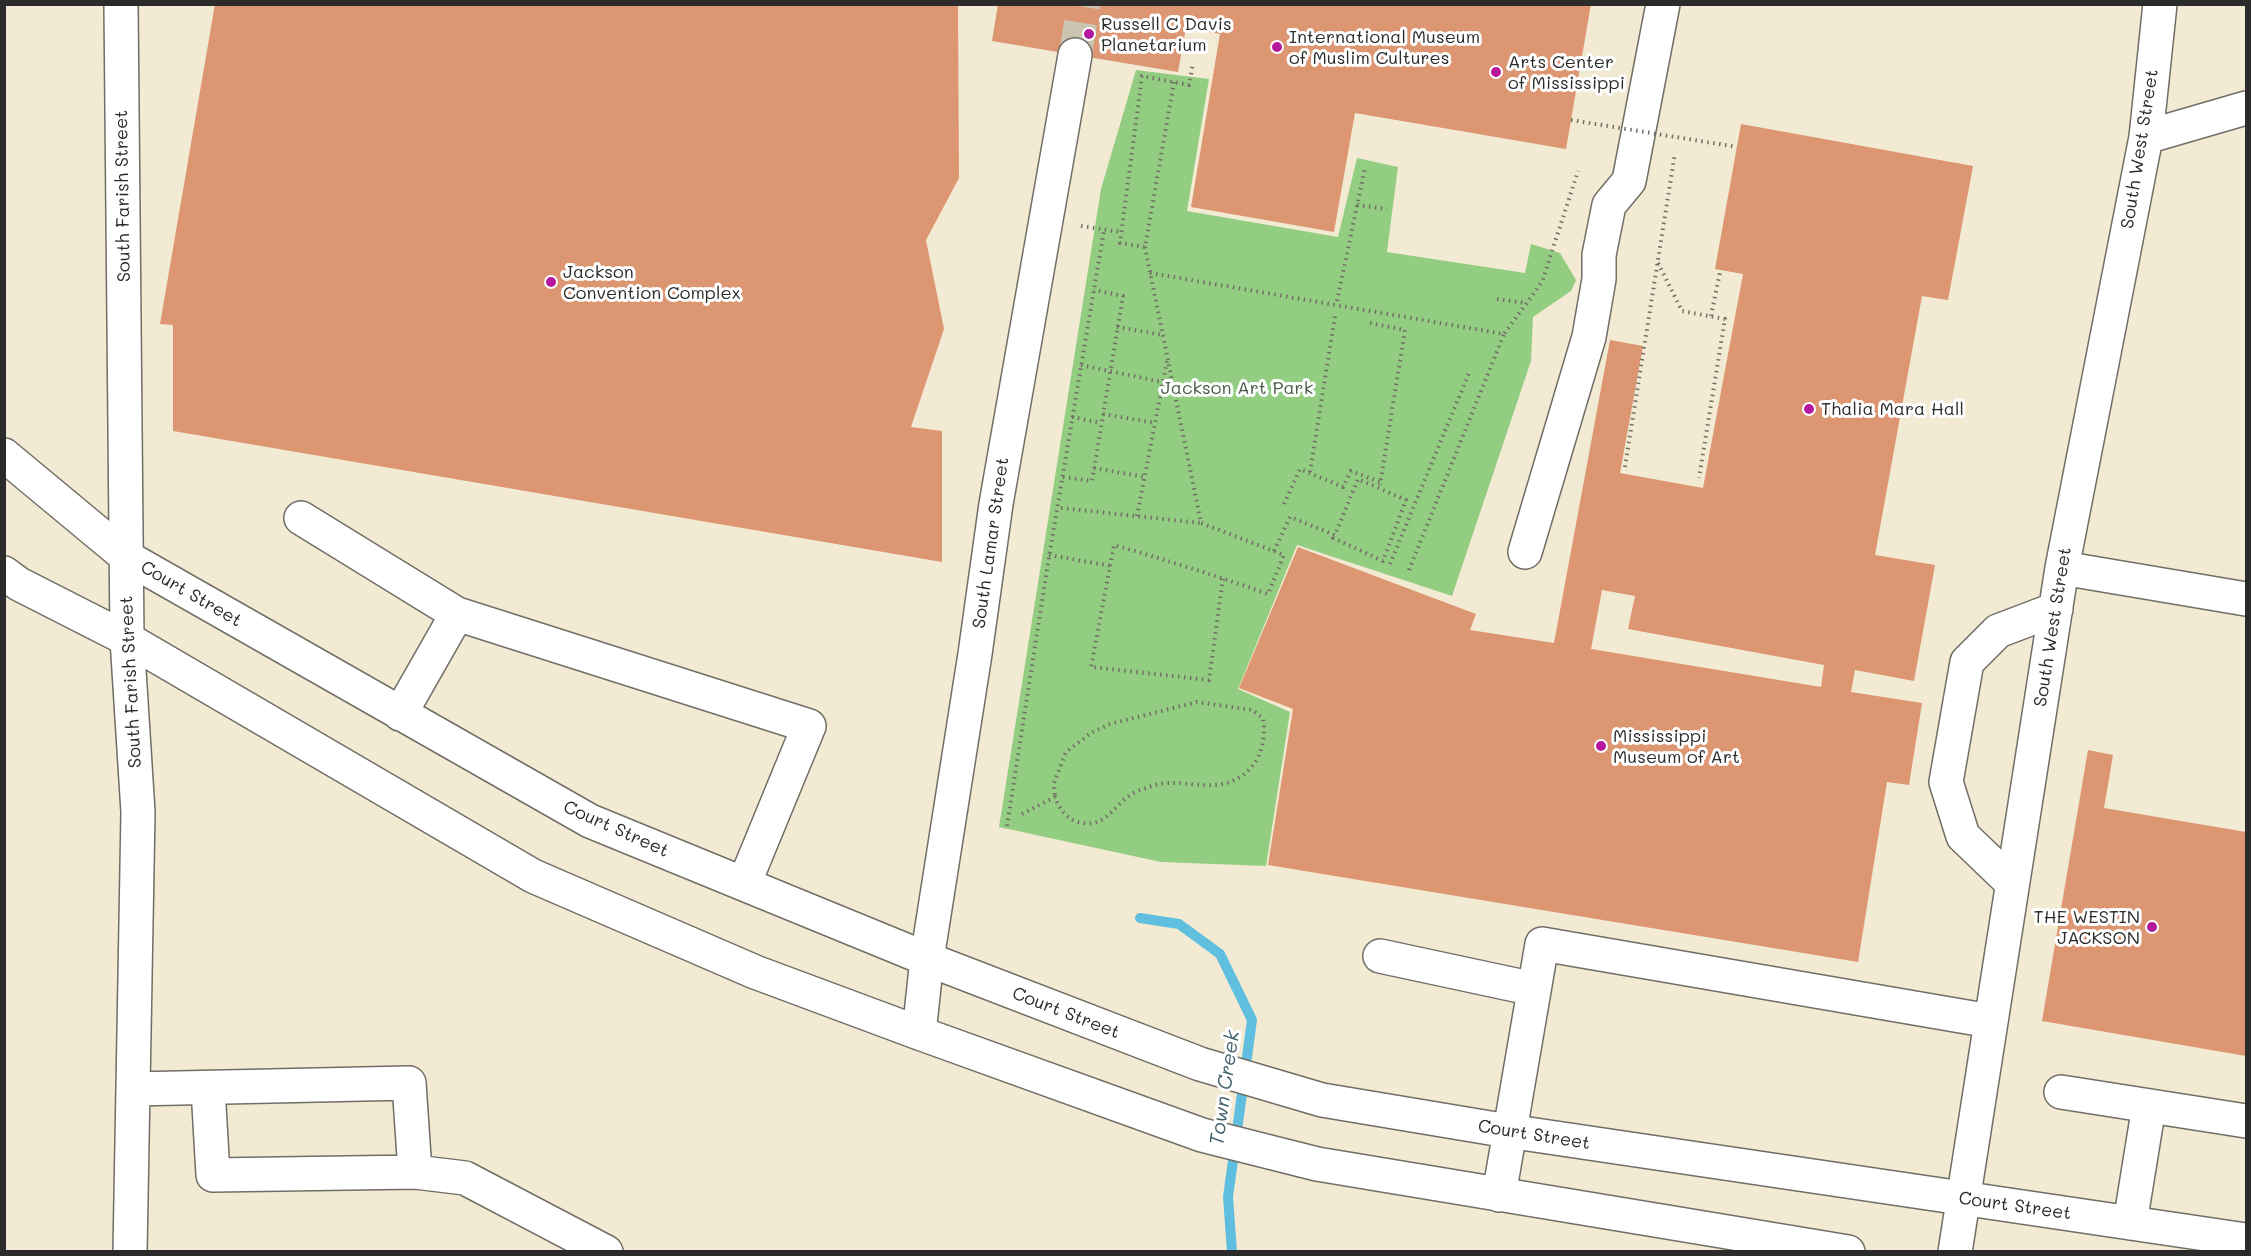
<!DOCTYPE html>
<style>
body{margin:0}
#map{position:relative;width:2251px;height:1256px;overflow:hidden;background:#f3ead3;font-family:Mali,sans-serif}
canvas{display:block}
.frame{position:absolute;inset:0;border:6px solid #2b2b2b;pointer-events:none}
</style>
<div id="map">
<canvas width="2251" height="1256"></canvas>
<div class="frame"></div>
</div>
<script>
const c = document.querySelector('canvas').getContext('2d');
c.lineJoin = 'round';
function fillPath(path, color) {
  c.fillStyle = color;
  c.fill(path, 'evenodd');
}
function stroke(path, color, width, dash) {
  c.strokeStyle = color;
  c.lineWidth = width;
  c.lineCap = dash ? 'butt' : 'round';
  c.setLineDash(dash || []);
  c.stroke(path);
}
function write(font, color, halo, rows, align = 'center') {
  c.font = font + ' Mali,sans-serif';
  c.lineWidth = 6;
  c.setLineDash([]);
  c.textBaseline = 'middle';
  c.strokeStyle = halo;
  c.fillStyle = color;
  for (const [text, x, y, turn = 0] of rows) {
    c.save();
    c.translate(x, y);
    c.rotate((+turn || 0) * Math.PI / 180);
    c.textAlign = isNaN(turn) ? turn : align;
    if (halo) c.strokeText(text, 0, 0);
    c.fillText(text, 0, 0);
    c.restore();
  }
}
fillPath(new Path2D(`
 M1136,70L1209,79L1187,211L1338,237L1357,158L1398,167L1387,252L1525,273L1531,244L1560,253L1576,280L1571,291L1533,317L1531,361L1452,596L1297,545L1238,689L1290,712L1266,866L1161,862L999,827L1101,189Z`), '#93cd81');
stroke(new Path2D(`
 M1140,918L1179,924L1220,954L1252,1020L1228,1197L1232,1252`), '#60bfde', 10);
fillPath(new Path2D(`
 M215,4H958L959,178L926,240L944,329L911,427L942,431V562L173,431V325L160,324Z
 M998,4H1591L1566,149L1355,113L1334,232L1191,207L1220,34L1186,28L1178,72L992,41Z
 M1741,124L1973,166L1948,300L1922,296L1875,555L1935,565L1914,681L1855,670L1851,692L1922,703L1909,785L1887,782L1858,962L1268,865L1293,709L1239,688L1298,547L1476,614L1470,630L1554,643L1610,340L1643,346L1620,473L1703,488L1743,274L1715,269ZM1602,590L1635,596L1628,629L1824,665L1821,687L1591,649Z
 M2088,750L2113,755L2104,808L2246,832V1056L2042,1021Z`), '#dc9671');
stroke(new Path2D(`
 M1075,55L1084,4`), '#cbc4b1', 33, [33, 16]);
const minor = new Path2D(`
 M121,4L127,639L138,812L130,1252
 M2146,137L2246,108
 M4,455L128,558L590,821L927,959L1200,1064L1322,1100L1508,1131L2246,1240
 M301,518L457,614L809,726L744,884
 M1525,552L1589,337L1599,279V255L1609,205L1629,181L1663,4
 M2062,568L2246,599
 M4,573L19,584L127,639L533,876L755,972L919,1033L1202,1135L1317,1164L1848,1252
 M400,714L457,614
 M2012,883L1963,836L1946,782L1967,662L1998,631L2056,609
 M1380,956L1534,989
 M919,1033L927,959L975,654L996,504L1075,55
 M133,1089L409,1083L415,1172L213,1175L208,1088
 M2061,1092L2246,1121
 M415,1172L465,1178L606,1252
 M1499,1195L1542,944L1990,1021
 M2130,1223L2149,1106
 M1955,1252L2062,568L2146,137L2160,4`);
stroke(minor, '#716e66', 36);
stroke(new Path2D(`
 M1174,82L1145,247L1120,243L1142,76L1189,85L1193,64
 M1357,205L1387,209
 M1081,226L1121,232
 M1145,247L1201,523L1284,555L1268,594C1217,576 1166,560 1114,545L1091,667L1209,680L1223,578
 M1658,263L1682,311L1725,319L1699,478
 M1150,273L1504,334L1542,282L1578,171
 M1497,299L1526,303
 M1337,301L1365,168
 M1711,316L1720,272
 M1370,323L1405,330L1380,485
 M1117,327L1163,335
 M1081,365L1162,382
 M1103,414L1155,423
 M1072,417L1101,423
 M1625,467L1675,153
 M1094,468L1145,477
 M1310,472L1335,316
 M1063,477L1092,481L1123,296L1094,290
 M1284,504L1300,469L1343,487L1351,471L1380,482
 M1061,508L1201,523
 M1137,516L1167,361
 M1274,551L1290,517L1335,535L1358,479L1406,500L1383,561L1333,538L1335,535
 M1049,555L1112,566
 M1390,564L1469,373
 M1409,570L1504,334
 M1022,814L1055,797C1059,809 1068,821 1083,823C1107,827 1114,804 1132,794C1137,791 1143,789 1149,787C1174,777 1199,789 1222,784C1254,778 1268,748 1263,718L1252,710L1197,702L1110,724L1091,733L1066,752L1054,783L1055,797
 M1007,826L1048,563L1104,230`), '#716e66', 4, [1.5, 4.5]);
stroke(minor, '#fff', 33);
stroke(new Path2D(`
 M1571,120L1737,147`), '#716e66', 4, [1.5, 4.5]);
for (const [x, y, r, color] of [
 [1089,34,6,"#b5179e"],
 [1277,47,6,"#b5179e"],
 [1496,72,6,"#b5179e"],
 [551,282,6,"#b5179e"],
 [1809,409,6,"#b5179e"],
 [1601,746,6,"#b5179e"],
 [2152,927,6,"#b5179e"]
]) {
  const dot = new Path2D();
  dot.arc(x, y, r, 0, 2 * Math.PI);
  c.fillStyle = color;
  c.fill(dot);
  stroke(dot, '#fff', 2);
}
write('18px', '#2b2b2b', '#fff', [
 ["Russell C Davis",1101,24],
 ["Planetarium",1101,45],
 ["International Museum",1289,37],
 ["of Muslim Cultures",1289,58],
 ["Arts Center",1508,62],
 ["of Mississippi",1508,83],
 ["Jackson",563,272],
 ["Convention Complex",563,293],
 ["Thalia Mara Hall",1821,409],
 ["Mississippi",1613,736],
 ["Museum of Art",1613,757],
 ["THE WESTIN",2140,917,"right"],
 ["JACKSON",2140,938,"right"]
], 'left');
write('18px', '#2b2b2b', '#fff', [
 ["South West Street",2140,149,-81],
 ["South Farish Street",123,196,-91],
 ["South Lamar Street",991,543,-82],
 ["Court Street",191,594,30],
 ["South West Street",2053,627,-81],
 ["South Farish Street",131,682,-93],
 ["Court Street",616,829,24],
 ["Court Street",1066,1013,21],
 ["Court Street",1534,1135,9],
 ["Court Street",2015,1206,8]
]);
write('18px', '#4a5c45', '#fff', [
 ["Jackson Art Park",1237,388]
]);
write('italic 20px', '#3e5f6a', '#fff', [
 ["Town Creek",1225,1088,-82]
]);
</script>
